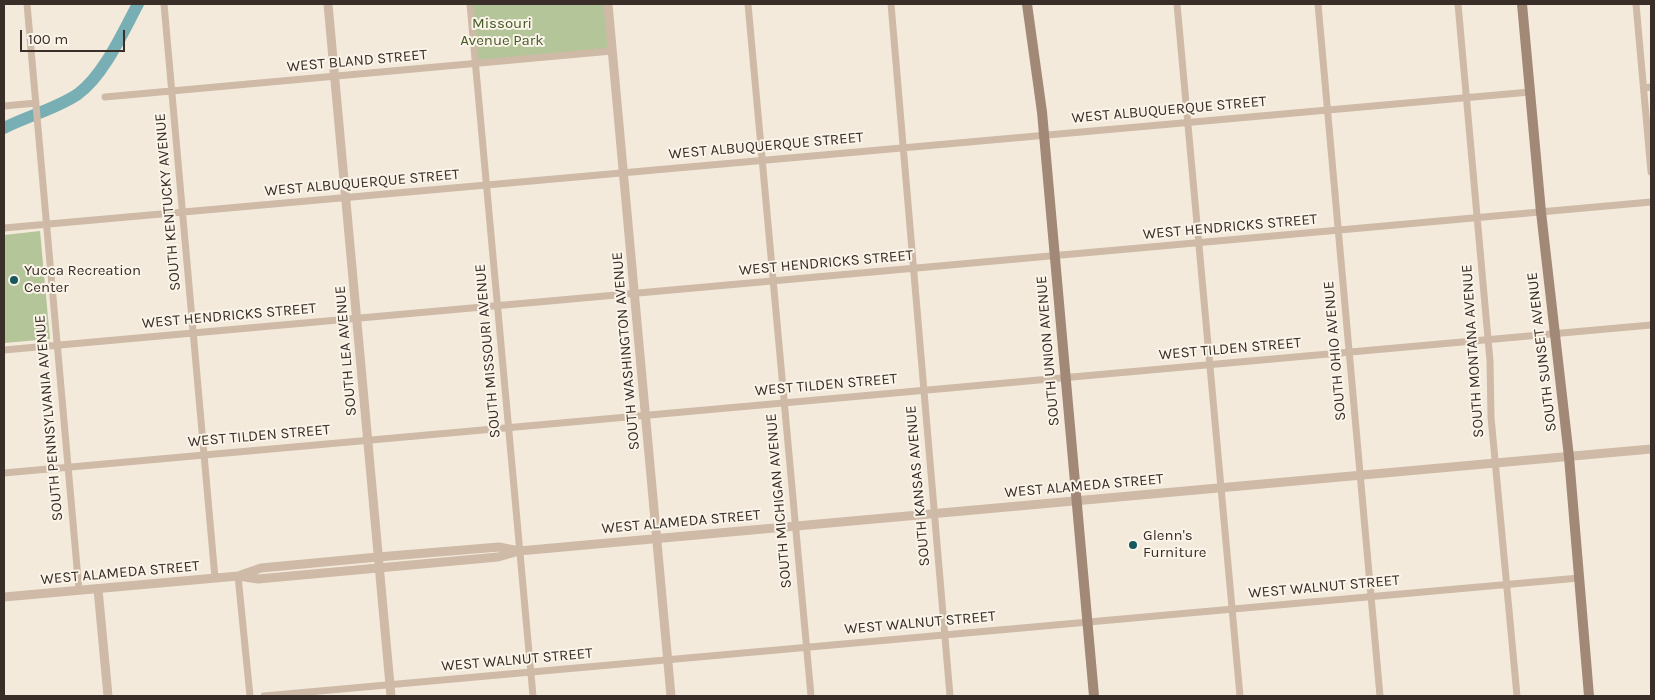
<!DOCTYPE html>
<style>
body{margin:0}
#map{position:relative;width:1655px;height:700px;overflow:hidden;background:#f4eadc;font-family:Karla,sans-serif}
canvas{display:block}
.frame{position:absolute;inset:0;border:5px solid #392e28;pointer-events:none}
.scale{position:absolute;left:20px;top:30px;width:105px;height:22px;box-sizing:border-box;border:2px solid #392e28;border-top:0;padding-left:6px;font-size:15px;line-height:18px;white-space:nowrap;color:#392e28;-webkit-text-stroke:4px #fbf4e9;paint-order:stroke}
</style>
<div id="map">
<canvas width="1655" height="700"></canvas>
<div class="frame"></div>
<div class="scale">100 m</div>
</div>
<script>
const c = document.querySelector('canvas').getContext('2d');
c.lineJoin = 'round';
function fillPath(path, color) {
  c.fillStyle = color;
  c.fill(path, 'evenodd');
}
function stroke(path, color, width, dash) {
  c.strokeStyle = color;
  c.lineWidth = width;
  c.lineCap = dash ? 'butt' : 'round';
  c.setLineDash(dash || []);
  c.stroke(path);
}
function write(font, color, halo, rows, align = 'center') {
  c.font = font + ' Karla,sans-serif';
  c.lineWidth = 4;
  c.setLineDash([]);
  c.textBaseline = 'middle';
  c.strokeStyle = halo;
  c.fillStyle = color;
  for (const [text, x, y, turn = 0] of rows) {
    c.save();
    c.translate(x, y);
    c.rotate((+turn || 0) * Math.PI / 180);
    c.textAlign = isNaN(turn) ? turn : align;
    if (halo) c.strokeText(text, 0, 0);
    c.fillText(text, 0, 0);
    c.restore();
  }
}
fillPath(new Path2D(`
 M470,4H608L612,51L475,64Z
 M40,231L50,339L4,343V235Z`), '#b4c59a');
stroke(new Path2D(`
 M4,128C27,116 56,109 78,94C104,75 123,32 138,4`), '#78afb4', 12);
stroke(new Path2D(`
 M27,4L79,590
 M164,4L215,578
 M470,4L533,696
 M748,4L811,696
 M891,4L950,696
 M1177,4L1240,696
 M1318,4L1380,696
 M1458,4L1490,361L1491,417L1517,696
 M1636,4L1651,172
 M1644,88L1651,87
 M105,97L612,51
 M4,106L36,103
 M4,228L1530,92
 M4,350L1651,202
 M4,473L1651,325
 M238,576L250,696
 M264,696L1579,578`), '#cebaa6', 7);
stroke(new Path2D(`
 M328,4L391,696
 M608,4L671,696
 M238,576L261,568L378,557L499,547L519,551
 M98,589L108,696
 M4,597L238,576L258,579L498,557L519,551L1651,449`), '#cebaa6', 9);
stroke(new Path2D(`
 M1027,4L1042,112L1094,696
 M1522,4L1541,212L1569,457L1589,696`), '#a28977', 10);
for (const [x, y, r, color] of [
 [14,280,5,"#19575f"],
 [1133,545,5,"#19575f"]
]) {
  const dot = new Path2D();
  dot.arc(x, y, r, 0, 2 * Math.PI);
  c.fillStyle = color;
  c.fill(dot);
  stroke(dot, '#fbf4e9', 2);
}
write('15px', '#465a29', '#fbf4e9', [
 ["Missouri",502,24],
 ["Avenue Park",502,41]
]);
write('15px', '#392e28', '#fbf4e9', [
 ["WEST BLAND STREET",357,61,-5],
 ["WEST ALBUQUERQUE STREET",1169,110,-5],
 ["WEST ALBUQUERQUE STREET",766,146,-5],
 ["WEST ALBUQUERQUE STREET",362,183,-5],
 ["SOUTH KENTUCKY AVENUE",168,202,-95],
 ["WEST HENDRICKS STREET",1230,227,-5],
 ["WEST HENDRICKS STREET",826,263,-5],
 ["WEST HENDRICKS STREET",229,316,-5],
 ["WEST TILDEN STREET",1230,349,-5],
 ["SOUTH LEA AVENUE",346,351,-95],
 ["SOUTH MISSOURI AVENUE",488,351,-95],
 ["SOUTH WASHINGTON AVENUE",626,351,-95],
 ["SOUTH UNION AVENUE",1048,351,-95],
 ["SOUTH OHIO AVENUE",1335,351,-95],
 ["SOUTH MONTANA AVENUE",1473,351,-94],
 ["SOUTH SUNSET AVENUE",1542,352,-97],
 ["WEST TILDEN STREET",826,385,-5],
 ["SOUTH PENNSYLVANIA AVENUE",49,418,-95],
 ["WEST TILDEN STREET",259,436,-5],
 ["SOUTH KANSAS AVENUE",918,486,-95],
 ["WEST ALAMEDA STREET",1084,486,-5],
 ["SOUTH MICHIGAN AVENUE",779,501,-95],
 ["WEST ALAMEDA STREET",681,522,-5],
 ["WEST ALAMEDA STREET",120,573,-5],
 ["WEST WALNUT STREET",1324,587,-5],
 ["WEST WALNUT STREET",920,623,-5],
 ["WEST WALNUT STREET",517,660,-5]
]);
write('15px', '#392e28', '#fbf4e9', [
 ["Yucca Recreation",24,271],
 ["Center",24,288],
 ["Glenn's",1143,536],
 ["Furniture",1143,553]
], 'left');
</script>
